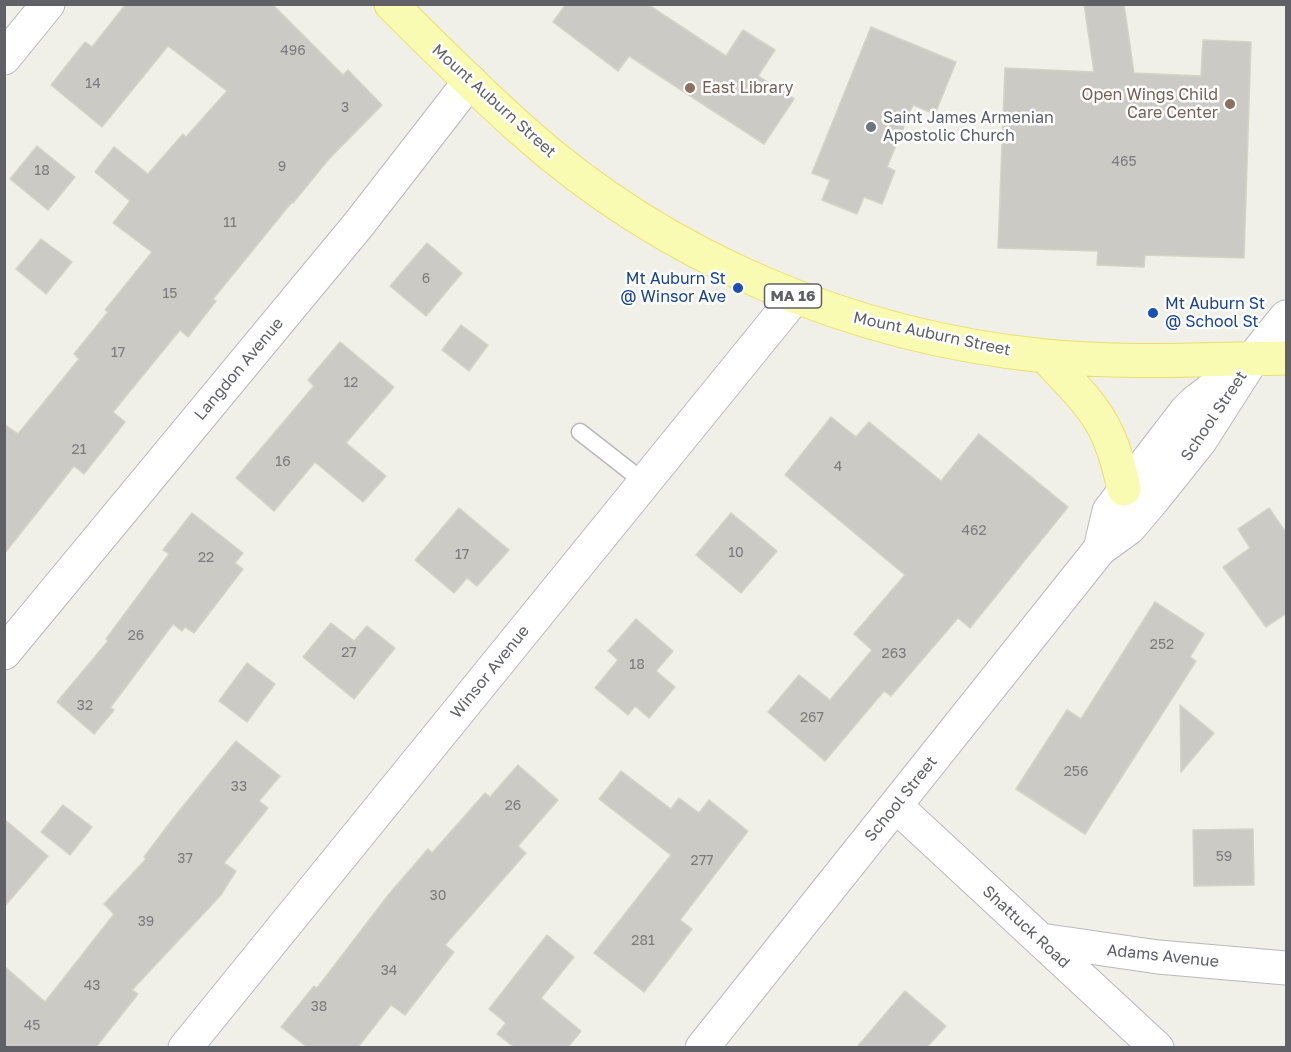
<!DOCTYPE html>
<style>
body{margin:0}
#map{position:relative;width:1291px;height:1052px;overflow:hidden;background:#f0f0e8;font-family:"Golos Text",sans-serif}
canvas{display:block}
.frame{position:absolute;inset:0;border:6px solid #5f6167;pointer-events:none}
</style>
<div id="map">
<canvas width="1291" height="1052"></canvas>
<div class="frame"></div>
</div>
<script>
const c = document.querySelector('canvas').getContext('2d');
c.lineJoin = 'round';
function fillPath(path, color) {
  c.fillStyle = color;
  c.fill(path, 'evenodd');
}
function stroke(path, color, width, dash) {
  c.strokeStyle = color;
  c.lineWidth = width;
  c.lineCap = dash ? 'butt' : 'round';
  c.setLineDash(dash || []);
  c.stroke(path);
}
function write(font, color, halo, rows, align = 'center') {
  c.font = font + ' "Golos Text",sans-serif';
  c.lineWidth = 5;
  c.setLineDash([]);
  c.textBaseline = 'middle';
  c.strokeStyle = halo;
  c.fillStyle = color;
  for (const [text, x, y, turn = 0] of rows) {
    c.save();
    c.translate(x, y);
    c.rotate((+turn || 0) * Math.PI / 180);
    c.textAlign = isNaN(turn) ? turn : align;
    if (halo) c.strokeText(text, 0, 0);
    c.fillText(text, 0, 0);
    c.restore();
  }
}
const building = new Path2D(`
 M126,4H272L343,75L348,70L382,105L328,160L293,203L292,202L213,299L216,301L188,337L180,330L113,412L125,422L84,474L74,466L4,554V424L18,434L79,359L74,354L108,312L105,310L152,252L113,223L130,201L95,172L114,147L148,174L183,134L186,137L227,91L168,46L102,127L51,85L85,42L92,47Z
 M566,4H647L726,56L743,30L775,50L758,76L794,99L764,144L629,56L618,71L553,22Z
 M1084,4H1124L1134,73L1201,76L1203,40L1251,42L1244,258L1145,255L1144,267L1097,265L1098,251L998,248L1005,68L1094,72Z
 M871,27L956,62L935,114L913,105L887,167L895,171L882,204L864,197L857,214L822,200L830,180L812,173Z
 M37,146L75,177L48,210L10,179Z
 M41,239L72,262L46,294L16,269Z
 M427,243L462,273L426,316L390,286Z
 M461,325L488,345L469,371L442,350Z
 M340,342L394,387L346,443L386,476L363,502L315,462L274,511L236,478L314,386L308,380Z
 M831,417L856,437L869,422L941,481L979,434L1068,507L970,628L958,618L891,696L884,691L825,761L768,712L799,675L830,700L872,650L854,634L905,575L785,475Z
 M459,508L509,550L477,586L467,578L454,593L415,560Z
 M1269,508L1287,534V613L1266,627L1223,567L1250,548L1238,529Z
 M192,513L243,553L235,563L243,569L194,633L185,627L182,631L173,624L110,708L114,710L94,734L57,702L108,641L106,639L169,554L163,550Z
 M731,513L777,551L741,593L696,555Z
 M1155,602L1204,634L1190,657L1196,661L1085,834L1016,789L1067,710L1081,719Z
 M636,619L673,651L656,671L675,687L649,718L635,706L628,715L595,688L618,660L608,651Z
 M331,623L354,641L367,626L395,648L354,699L303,657Z
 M247,663L275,684L247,722L219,701Z
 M1180,705L1214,733L1181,772Z
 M236,741L280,776L259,801L268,808L224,863L236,871L221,895L132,990L138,994L96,1047H4V966L45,1002L114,914L104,904L146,859L144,857L175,816Z
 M518,765L558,800L518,846L526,853L445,945L454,952L405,1015L391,1005L358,1047H307L281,1027L314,986L317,988L389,894L428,849L432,853L485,793L490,797Z
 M621,771L671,809L679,798L699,813L709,800L748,831L680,920L692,929L644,992L594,953L671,855L599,799Z
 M63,805L92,827L70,855L41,832Z
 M4,819L48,856L4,907Z
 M1253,829L1254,885L1194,886L1193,830Z
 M547,935L574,957L541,998L581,1031L568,1047H514L497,1034L506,1023L489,1009Z
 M905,991L946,1026L927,1047H857Z`);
fillPath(building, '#cccac4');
stroke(building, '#d5d3c6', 1.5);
const lane = new Path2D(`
 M580,432L644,482`);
const street = new Path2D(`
 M4,58L48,4
 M4,653L359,224L470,81
 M896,806L1157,1048
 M1041,940L1158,957L1286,968
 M185,1048L795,297`);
const secondary = new Path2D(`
 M1100,549L1109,511L1186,411L1195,402L1237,370
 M702,1048L1100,549L1129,528L1152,501L1200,441L1253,358L1286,317`);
const primary = new Path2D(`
 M391,4C434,47 477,90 522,130C666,259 853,337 1045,356C1125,364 1206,359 1286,358
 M1045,356C1064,377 1086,397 1101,422C1113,442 1119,466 1124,489`);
stroke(lane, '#b8b9bd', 19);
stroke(street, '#b8b9bd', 35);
stroke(secondary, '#b9bac0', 35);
stroke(primary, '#ecde66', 35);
stroke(lane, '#fff', 16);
stroke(street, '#fff', 33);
stroke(secondary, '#fff', 33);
stroke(primary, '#fafbb2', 33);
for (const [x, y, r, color] of [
 [690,88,6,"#8d6e63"],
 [1230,104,6,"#8d6e63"],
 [871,127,6,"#6b7280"],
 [738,288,6,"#1a4fb4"],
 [1153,313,6,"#1a4fb4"]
]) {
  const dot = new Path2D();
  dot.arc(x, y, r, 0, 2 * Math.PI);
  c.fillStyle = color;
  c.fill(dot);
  stroke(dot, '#fff', 2);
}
write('14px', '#7a7b7e', null, [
 ["496",293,51],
 ["14",93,84],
 ["3",345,108],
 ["465",1124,162],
 ["9",282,167],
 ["18",42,171],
 ["11",230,223],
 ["6",426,279],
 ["15",170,294],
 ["17",118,353],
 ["12",351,383],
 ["21",79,450],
 ["16",283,462],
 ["4",838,467],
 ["462",974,531],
 ["10",736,553],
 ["17",462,555],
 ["22",206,558],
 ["26",136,636],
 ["252",1162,645],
 ["27",349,653],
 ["263",894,654],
 ["18",637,665],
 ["32",85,706],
 ["267",812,718],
 ["256",1076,772],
 ["33",239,787],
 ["26",513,806],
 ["59",1224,857],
 ["37",185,859],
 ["277",702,861],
 ["30",438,896],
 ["39",146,922],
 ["281",643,941],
 ["34",389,971],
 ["43",92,986],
 ["38",319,1007],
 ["45",32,1026]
]);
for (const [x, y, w] of [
 [793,296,57]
]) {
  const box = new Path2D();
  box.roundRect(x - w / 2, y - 12, w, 24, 4.5);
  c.fillStyle = '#fff';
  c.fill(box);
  stroke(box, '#5f6167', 1.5);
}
write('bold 15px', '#5f6167', null, [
 ["MA 16",793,296]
]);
write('16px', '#785e54', '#fff', [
 ["East Library",702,88],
 ["Open Wings Child",1218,95,"right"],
 ["Care Center",1218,113,"right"]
], 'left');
write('16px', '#5f6167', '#fff', [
 ["Mount Auburn Street",494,101,42],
 ["Mount Auburn Street",932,334,12],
 ["Langdon Avenue",239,369,-50],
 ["School Street",1214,416,-56],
 ["Winsor Avenue",490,672,-51],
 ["School Street",901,799,-51],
 ["Shattuck Road",1026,927,43],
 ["Adams Avenue",1163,956,6]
]);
write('16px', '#5b616d', '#fff', [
 ["Saint James Armenian",883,118],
 ["Apostolic Church",883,136]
], 'left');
write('16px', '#164399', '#fff', [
 ["Mt Auburn St",726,279],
 ["@ Winsor Ave",726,297],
 ["Mt Auburn St",1165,304,"left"],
 ["@ School St",1165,322,"left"]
], 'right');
</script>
